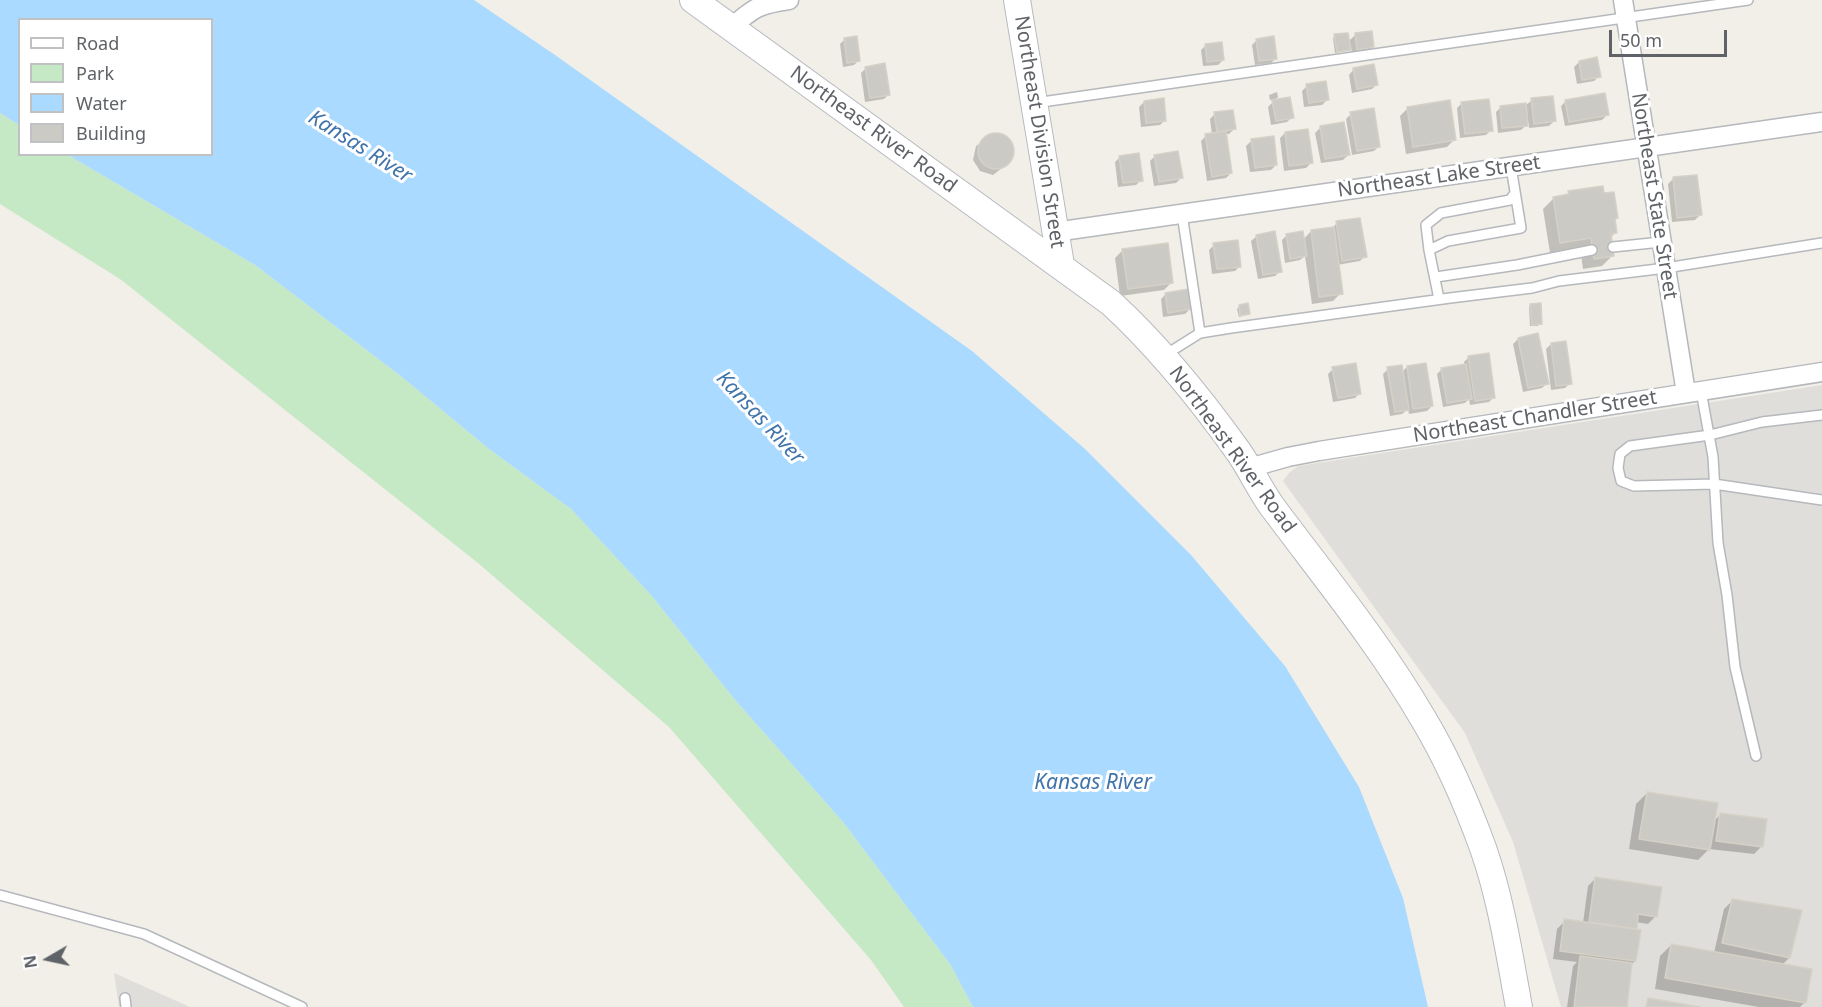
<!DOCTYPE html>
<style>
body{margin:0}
#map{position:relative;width:1822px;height:1007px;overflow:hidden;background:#f1efe8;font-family:"Noto Sans",sans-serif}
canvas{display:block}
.legend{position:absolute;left:18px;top:18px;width:195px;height:138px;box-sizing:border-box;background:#fff;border:2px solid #bfc1c3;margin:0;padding:8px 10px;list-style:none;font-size:18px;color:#5f6368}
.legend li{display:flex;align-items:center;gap:12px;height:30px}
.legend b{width:30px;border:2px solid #bfc1c3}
.north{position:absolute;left:18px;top:929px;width:60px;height:60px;-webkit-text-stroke:4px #fff;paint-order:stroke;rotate:261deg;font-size:16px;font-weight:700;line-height:24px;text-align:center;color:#5f6368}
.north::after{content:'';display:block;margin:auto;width:21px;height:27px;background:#5f6368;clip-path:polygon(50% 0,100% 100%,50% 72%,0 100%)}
.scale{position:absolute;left:1609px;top:30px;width:118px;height:27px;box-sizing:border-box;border:3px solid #5f6368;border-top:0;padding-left:8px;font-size:18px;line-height:21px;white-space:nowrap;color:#5f6368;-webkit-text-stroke:4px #fff;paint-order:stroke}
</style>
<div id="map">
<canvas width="1822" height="1007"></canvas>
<ul class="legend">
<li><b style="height:8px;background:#fff"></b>Road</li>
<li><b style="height:16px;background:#c5e8c5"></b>Park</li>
<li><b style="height:16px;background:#aadaff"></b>Water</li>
<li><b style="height:16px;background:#cccac5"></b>Building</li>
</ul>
<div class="north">N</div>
<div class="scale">50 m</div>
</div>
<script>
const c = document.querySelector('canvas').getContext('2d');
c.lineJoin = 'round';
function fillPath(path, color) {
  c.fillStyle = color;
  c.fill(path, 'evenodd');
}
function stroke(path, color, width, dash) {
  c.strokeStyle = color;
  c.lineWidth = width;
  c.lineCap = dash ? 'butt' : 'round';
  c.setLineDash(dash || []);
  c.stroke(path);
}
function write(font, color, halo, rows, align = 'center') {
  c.font = font + ' "Noto Sans",sans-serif';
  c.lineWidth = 6;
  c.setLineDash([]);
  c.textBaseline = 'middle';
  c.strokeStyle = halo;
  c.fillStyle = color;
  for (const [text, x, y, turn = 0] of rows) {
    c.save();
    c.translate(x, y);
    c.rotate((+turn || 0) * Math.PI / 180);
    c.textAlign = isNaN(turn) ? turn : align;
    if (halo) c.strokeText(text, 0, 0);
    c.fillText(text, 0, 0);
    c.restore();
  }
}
fillPath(new Path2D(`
 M1822,385V1007H1561L1513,842L1465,733L1283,481L1289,473L1298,466Z
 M114,973L190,1007H119Z`), '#e0deda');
fillPath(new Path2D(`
 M0,113L19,125L20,154L68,155L255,265L402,377L489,449L571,509L651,595L736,701L843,822L950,964L973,1007H904L871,960L669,727L478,563L120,279L0,204Z`), '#c5e8c5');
fillPath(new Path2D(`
 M0,0H474L555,55L972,351L1085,449L1191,555L1285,666L1359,787L1403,898L1428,1007H973L950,964L843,822L736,701L651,595L571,509L489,449L402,377L255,265L68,155L212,154V20H20L19,125L0,113Z`), '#aadaff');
fillPath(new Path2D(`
 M1355,35L1373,47L1367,52L1352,54L1351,47L1347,51L1335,53L1333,38L1335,36L1348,42Z
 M845,39L859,60L854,65L843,67L840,44Z
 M1257,40L1276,58L1271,63L1255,65L1252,45Z
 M1206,45L1223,60L1218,65L1203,66L1201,50Z
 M1579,62L1599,76L1594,81L1577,84L1574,67Z
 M866,68L889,94L884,99L865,102L861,73Z
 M1354,69L1377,84L1372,89L1352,93L1349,75Z
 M1307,86L1327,100L1322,105L1304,107L1302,91Z
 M1277,92L1278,97L1274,101L1292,117L1287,122L1271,125L1268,107L1275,100H1270L1269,95Z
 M1532,100L1554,121L1549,126L1529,128V123L1521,130L1498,133L1496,112L1501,107H1524Z
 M1566,101L1607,115L1602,120L1565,126L1561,106Z
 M1144,102L1165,120L1160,125L1141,127L1139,107Z
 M1462,103L1491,130L1486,135L1460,138L1457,108Z
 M1408,108L1455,139L1447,147L1406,154L1400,116Z
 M1215,114L1234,129L1229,134H1225L1231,173L1226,178L1207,181L1201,141L1206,136L1212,135L1210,119Z
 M1351,114L1379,146L1374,151L1352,155L1346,119Z
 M1320,128L1348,155L1343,160L1321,163L1315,133Z
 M1285,133L1311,163L1306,168L1284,171L1280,138Z
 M993,134L1006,137L1013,148L1010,162L993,175L980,171L973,160L976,146Z
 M1252,140L1276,165L1271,170L1250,172L1246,146Z
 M1155,156L1181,178L1176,183L1154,186L1150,161Z
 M1120,157L1141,180L1136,185L1118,187L1115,162Z
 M1673,179L1700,215L1695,220L1672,222L1668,184Z
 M1569,193L1603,195L1617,218L1614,221L1615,233L1610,238L1613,255L1602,266L1583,269L1580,248L1550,253L1543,209L1554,198L1565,196Z
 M1337,223L1365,256L1360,261L1337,265L1341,293L1333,301L1312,304L1305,256L1300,260L1285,263L1282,240L1287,235L1303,240L1311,231L1331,229Z
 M1257,236L1280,271L1275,276L1258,279L1251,241Z
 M1214,245L1240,266L1235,271L1212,274L1209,250Z
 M1123,250L1172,282L1164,290L1120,296L1115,258Z
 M1166,294L1190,309L1185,314L1163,317L1161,299Z
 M1531,305L1540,323L1538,326H1530L1529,307Z
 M1239,307L1249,313L1239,317L1237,309Z
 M1518,339L1547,383L1542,388L1523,392L1513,344Z
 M1551,344L1570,383L1565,388L1551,390L1546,349Z
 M1469,357L1494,397L1489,402L1470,405L1469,399L1465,403L1443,407L1437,374L1442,369L1464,365V362Z
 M1407,367L1432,406L1427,411L1409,414L1408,409L1402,414L1390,416L1383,374L1388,369L1401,373Z
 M1333,369L1360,393L1355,398L1333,402L1328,374Z
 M1647,793L1713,822L1720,815L1762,846L1754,854L1709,849L1698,860L1629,849L1636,804Z
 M1596,878L1656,916L1648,924L1636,922L1635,961L1631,965L1625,1007H1567L1573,966L1577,962L1553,959L1557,929L1565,921L1583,923L1588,886Z
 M1732,901L1789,958L1782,965L1805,1002L1800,1007H1759L1655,989L1660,956L1671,945L1714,953L1724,909Z`), '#0003');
const building = new Path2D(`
 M1372,31L1374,47L1357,50L1355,33Z
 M1348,33L1351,50L1337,52L1334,34Z
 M857,36L860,61L847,63L844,38Z
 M1274,36L1277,59L1259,61L1256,39Z
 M1222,42L1224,60L1207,62L1205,44Z
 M1597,57L1601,77L1582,80L1579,61Z
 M885,63L890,95L870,98L865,67Z
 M1374,64L1378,85L1357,89L1353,68Z
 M1326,81L1329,100L1309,103L1306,84Z
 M1605,93L1609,115L1569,122L1565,100Z
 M1553,96L1556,121L1534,124L1531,98Z
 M1290,97L1294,118L1276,121L1272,100Z
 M1164,98L1166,121L1146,123L1144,101Z
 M1489,99L1493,131L1465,134L1461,102Z
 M1450,100L1456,140L1413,147L1407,107Z
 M1526,103L1528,126L1502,128L1500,106Z
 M1374,108L1380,147L1357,151L1350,112Z
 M1233,110L1236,129L1217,132L1214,112Z
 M1344,122L1350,155L1325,159L1320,126Z
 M1308,129L1313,163L1289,166L1285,132Z
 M1226,131L1232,173L1212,177L1205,134Z
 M978 151a18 18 0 1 1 36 0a18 18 0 1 1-36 0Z
 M1274,136L1277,165L1255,168L1251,139Z
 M1178,151L1183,178L1159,182L1154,155Z
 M1139,153L1143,181L1123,183L1119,156Z
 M1697,175L1702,215L1677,218L1673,177Z
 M1603,186L1604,193L1614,192L1618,218L1615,219L1617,233L1611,234L1614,256L1594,259L1591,238L1560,243L1553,197L1569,194L1568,191Z
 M1360,218L1367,257L1342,261L1336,221Z
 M1334,227L1343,294L1319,297L1311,230Z
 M1275,231L1282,272L1263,275L1256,235Z
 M1303,231L1307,256L1290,259L1286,234Z
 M1238,240L1241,267L1217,269L1213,243Z
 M1168,243L1173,283L1128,289L1122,249Z
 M1189,289L1191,309L1168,313L1165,293Z
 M1248,303L1250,314L1240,316L1239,305Z
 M1541,303L1542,324L1532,325L1530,304Z
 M1538,333L1549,384L1528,388L1518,338Z
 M1566,341L1572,384L1556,386L1551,343Z
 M1489,353L1495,398L1475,401L1468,356Z
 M1356,363L1361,394L1338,398L1332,367Z
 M1426,363L1433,406L1413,409L1407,366Z
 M1466,364L1472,399L1447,403L1441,368Z
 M1402,365L1409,410L1395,412L1387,367Z
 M1647,792L1718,803L1710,850L1639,839Z
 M1720,813L1767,819L1763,847L1716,841Z
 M1595,877L1662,887L1657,917L1638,914L1637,929L1589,922Z
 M1732,899L1802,910L1790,958L1722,943Z
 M1564,919L1641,930L1636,961L1560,951Z
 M1671,944L1812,969L1806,1003L1665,978Z
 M1580,956L1632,963L1627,1007H1574Z
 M1648,998L1700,1007H1646Z`);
fillPath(building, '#cccac5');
stroke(building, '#d6d1c6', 1.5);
const lane = new Path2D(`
 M1035,103L1748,0
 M1182,214L1200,333
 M1613,247L1661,242
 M1429,250L1426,225L1441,213L1510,200L1515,193
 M1436,277L1517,265L1592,250
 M1439,299L1429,250L1448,241L1521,228L1511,167
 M1165,355L1200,333L1231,328L1450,298L1532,288L1559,281L1666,268L1822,243
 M1701,391L1713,457L1718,543L1727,595L1735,667L1756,756
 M1822,415L1762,422L1710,435L1630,446L1620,454L1618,468L1621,481L1634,486L1714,484L1822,500
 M0,895L144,934L302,1007
 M125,998L126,1007`);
const street = new Path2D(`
 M1623,0L1686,393
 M731,28C753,8 759,4 789,0
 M1055,232L1822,122
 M1249,468L1288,457L1319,451L1822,372`);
const secondary = new Path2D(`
 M693,0L1111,303C1159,347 1200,398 1238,451C1250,468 1259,488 1271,505C1323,575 1380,644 1424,720C1448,760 1467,804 1483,848C1501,899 1509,953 1519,1007
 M1017,0L1061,265`);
stroke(lane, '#b5b8bc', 12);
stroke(street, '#b5b8bc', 21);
stroke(secondary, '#b6babf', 28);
stroke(lane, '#fff', 9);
stroke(street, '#fff', 18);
stroke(secondary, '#fff', 26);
write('20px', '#5f6368', '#fff', [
 ["Northeast River Road",873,130,36],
 ["Northeast Division Street",1039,132,81],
 ["Northeast Lake Street",1439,177,-8],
 ["Northeast State Street",1654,196,81],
 ["Northeast Chandler Street",1535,417,-9],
 ["Northeast River Road",1232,450,54]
]);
write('italic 21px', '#4174aa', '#fff', [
 ["Kansas River",360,147,32],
 ["Kansas River",760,418,47],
 ["Kansas River",1093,783]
]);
</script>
